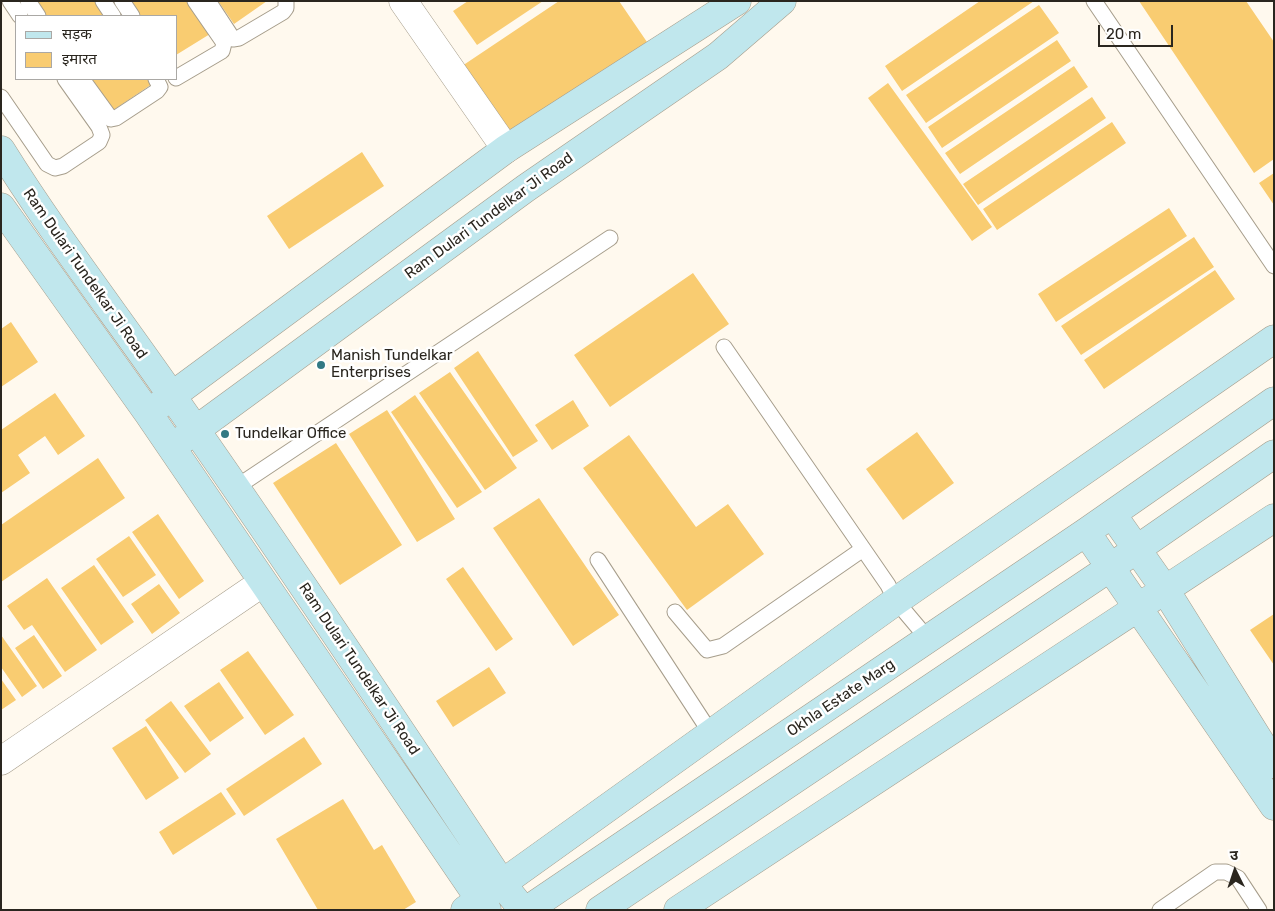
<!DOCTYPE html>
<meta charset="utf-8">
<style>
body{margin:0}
#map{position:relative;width:1275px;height:911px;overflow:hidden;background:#fff9ee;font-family:Rubik,"Noto Sans Devanagari",sans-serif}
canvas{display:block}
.frame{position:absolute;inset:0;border:2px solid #2a261f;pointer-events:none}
.legend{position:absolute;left:15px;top:15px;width:162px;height:65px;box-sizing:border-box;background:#fff;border:1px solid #aaa8a5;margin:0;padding:6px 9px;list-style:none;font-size:15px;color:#2a261f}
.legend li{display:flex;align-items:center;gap:10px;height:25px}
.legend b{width:25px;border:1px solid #aaa8a5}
.north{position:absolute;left:1210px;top:846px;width:50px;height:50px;-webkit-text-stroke:4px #fff;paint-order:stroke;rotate:356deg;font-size:14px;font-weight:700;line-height:20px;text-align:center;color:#2a261f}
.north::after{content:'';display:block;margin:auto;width:18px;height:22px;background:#2a261f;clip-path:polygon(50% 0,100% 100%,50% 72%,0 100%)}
.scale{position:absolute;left:1098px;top:25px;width:75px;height:22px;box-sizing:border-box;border:2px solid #2a261f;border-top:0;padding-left:6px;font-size:15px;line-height:18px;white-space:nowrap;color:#2a261f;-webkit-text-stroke:4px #fff;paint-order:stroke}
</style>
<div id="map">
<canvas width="1275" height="911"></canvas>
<div class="frame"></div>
<ul class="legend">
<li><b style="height:6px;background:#c0e7ed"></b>सड़क</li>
<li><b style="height:14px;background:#f9cc71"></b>इमारत</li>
</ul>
<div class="north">उ</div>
<div class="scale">20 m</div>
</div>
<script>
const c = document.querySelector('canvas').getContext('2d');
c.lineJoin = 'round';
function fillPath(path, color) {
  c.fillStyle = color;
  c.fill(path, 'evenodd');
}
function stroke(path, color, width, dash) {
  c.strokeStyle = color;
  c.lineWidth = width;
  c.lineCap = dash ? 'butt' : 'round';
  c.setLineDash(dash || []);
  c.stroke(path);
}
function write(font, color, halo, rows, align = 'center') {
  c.font = font + ' Rubik,sans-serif';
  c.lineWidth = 5;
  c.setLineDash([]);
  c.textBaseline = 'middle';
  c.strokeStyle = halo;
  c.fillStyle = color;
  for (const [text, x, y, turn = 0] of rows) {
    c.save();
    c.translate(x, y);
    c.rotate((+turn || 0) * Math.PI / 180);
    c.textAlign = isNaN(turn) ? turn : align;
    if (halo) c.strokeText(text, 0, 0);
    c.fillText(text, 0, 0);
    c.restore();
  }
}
fillPath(new Path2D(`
 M35,1H97L107,16H45Z
 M128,1H189L210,34L176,55V16H138Z
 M218,1H267L234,24Z
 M468,1H543L477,45L453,11Z
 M559,1H619L647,42L509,134L462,66Z
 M980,1H1034L902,91L885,66Z
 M1139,1H1246L1274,42V159L1254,173Z
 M1039,5L1059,33L926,123L906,95Z
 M1057,40L1071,61L942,148L928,127Z
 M1074,66L1088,87L960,174L945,153Z
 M89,79H149L152,84L112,111Z
 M888,83L992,227L972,241L868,98Z
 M1092,97L1106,118L978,205L963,184Z
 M1112,122L1126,143L997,230L983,209Z
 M362,152L384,186L289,249L267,216Z
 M1274,173V205L1259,183Z
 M1169,208L1187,236L1056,322L1038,294Z
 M1194,237L1214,267L1081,355L1061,326Z
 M1215,270L1235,299L1104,389L1084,360Z
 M693,273L729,324L610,407L574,355Z
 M11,322L38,362L1,387V329Z
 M478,351L538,441L513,457L454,368Z
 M450,372L517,468L485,490L419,393Z
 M55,393L85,436L58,455L45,436L18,455L30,473L1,493V430Z
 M415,395L482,492L457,508L391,412Z
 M573,400L589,426L552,450L535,425Z
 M387,410L455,519L417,542L349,434Z
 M917,432L954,483L903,520L866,469Z
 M629,435L696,527L728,504L764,554L687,610L583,468Z
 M336,443L402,545L340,585L273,483Z
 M98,458L125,498L1,582V525Z
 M539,498L619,615L573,646L493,528Z
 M158,514L204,581L179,599L132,532Z
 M129,536L156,575L123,597L96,559Z
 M94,565L134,622L101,645L61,588Z
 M463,567L513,639L496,651L446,579Z
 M47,578L97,650L65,672L32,625L24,630L7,606Z
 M159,584L180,613L152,634L131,604Z
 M1274,614V665L1250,630Z
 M1,635L37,686L22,697L1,667Z
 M34,635L62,676L43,689L15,648Z
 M248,651L294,715L265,735L220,670Z
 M489,667L506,693L453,727L436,701Z
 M1,679L16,700L1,710Z
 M219,682L244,718L210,742L184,706Z
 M171,701L211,754L185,773L145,720Z
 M146,726L179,778L146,800L112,748Z
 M304,737L322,764L244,816L226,789Z
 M221,792L236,814L173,855L159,832Z
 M343,799L374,850L382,845L416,902L403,910H318L276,839Z`), '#f9cc71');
const lane = new Path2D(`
 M10,1L20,16
 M28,1L38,16
 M103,1L113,16
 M122,1L132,16
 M208,1L233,39L239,38L283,12L286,8V1
 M1094,1L1274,266
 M176,78L222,51L224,43L195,1
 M82,79L111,119L116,118L157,91L160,87L156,79
 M1,97L47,164L55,168L63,166L99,142L102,135L99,127L65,79
 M724,347L888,585L896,601L928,639
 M235,488L610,238
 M598,560L710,732
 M675,612L707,650L723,646L863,549
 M1160,910L1215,872H1226L1238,878L1259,910`);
const street = new Path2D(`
 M403,1L506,149
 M1,761L262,583`);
const secondary = new Path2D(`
 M1,150C54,235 115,314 172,396C285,557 394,720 503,885L523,910
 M1,207L148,413L487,910
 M158,406L506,149L737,1
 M182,440L526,188L718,56L782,1
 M1112,514L1164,588L1274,764
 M1086,532L1274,806
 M465,910L896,601L1274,339
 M527,910L1086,532L1274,401
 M600,910L1111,567L1274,454
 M678,910L1274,518`);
stroke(lane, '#a69d8b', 17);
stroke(street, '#a69d8b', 29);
stroke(secondary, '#a69d8b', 29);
stroke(lane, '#fff', 15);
stroke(street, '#fff', 28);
stroke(secondary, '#c0e7ed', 28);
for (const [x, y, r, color] of [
 [321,365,5,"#327984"],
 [225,434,5,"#327984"]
]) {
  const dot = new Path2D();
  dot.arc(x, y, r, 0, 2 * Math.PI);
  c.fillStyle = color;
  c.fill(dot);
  stroke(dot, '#fff', 2);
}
write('15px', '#2a261f', '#fff', [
 ["Ram Dulari Tundelkar Ji Road",489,216,-36],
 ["Ram Dulari Tundelkar Ji Road",85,274,55],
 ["Ram Dulari Tundelkar Ji Road",359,669,56],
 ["Okhla Estate Marg",841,698,-34]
]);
write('15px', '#2a261f', '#fff', [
 ["Manish Tundelkar",331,356],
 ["Enterprises",331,373],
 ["Tundelkar Office",235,434]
], 'left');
</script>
